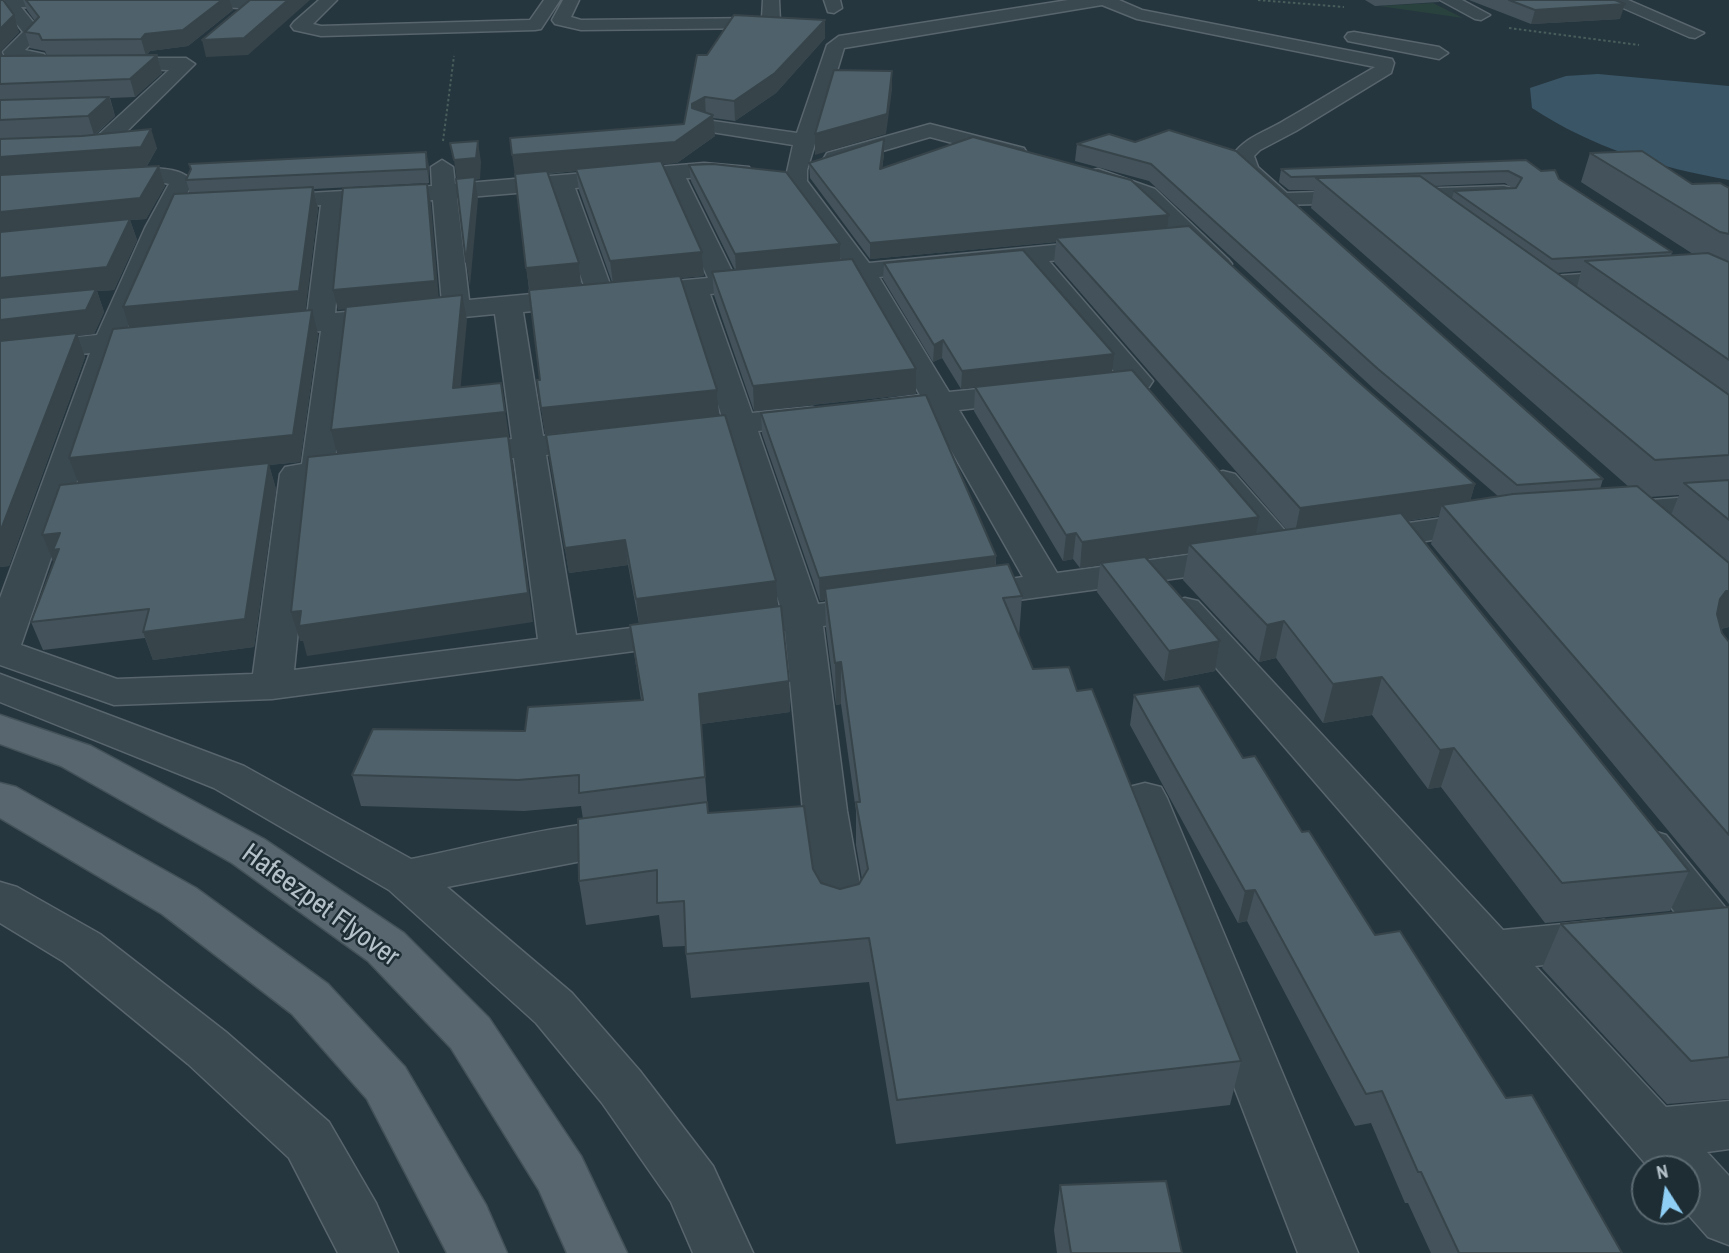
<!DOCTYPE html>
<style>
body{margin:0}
#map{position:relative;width:1729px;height:1253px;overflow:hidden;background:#26363f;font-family:"Archivo Narrow",sans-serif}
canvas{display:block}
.north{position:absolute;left:1631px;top:1155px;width:70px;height:70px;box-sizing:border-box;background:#1e2d34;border:2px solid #5b6970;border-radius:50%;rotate:348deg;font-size:19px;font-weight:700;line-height:28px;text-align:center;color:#b6c2ca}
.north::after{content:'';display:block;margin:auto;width:24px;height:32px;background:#8fcff6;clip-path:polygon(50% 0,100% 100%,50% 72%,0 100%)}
</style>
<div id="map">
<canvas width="1729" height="1253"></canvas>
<div class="north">N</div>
</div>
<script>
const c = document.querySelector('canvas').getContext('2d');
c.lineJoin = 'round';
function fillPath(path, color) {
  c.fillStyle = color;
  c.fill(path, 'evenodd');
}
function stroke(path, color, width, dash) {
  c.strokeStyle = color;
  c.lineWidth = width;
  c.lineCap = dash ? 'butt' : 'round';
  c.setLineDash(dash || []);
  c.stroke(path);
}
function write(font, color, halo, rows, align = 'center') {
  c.font = font + ' "Archivo Narrow",sans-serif';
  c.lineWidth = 5;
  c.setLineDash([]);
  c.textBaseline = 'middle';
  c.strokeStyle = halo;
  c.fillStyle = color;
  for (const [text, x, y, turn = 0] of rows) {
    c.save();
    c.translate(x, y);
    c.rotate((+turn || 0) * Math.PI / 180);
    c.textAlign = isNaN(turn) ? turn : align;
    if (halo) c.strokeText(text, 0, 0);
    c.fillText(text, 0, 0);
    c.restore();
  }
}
fillPath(new Path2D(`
 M1433,3L1463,18L1379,6Z`), '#29423e');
fillPath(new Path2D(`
 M1598,74L1729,86V180C1657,167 1593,148 1532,108L1530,88L1566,76Z`), '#3a5666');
const minor = new Path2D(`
 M5,0H141L139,4L110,9L21,7L42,33L25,50L44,54L46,58L44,62L37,64L5,56L3,52L23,32L1,4Z
 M177,0H261L265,4L257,9L185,5Z
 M319,0H337L313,24L321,26L530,20L544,0H560L541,29L535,30L321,36L294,30L291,26L294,22Z
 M563,0H579L571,17L581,20L762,18L763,0H779L780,21L763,28L581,30L555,24L552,20Z
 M824,0H840L842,8L834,13L828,12Z
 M1068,0H1119L1142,10L1392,59L1394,63L1391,73L1296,131L1260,150L1254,156L1258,167L1287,193L1504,186L1512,188L1516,193L1512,198L1504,200L1275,205L1240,175L1232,156C1246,136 1266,132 1285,120C1315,103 1345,84 1375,67L1137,19L1102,5L844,48L807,170V181L869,263L1106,240L1115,243L1119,248L1115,253L1106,256L1049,261L1153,381L1149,387L1138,390L1127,387L1024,263L879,277L949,392L1028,384L1039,387L1043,393L1039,399L1028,402L959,410L1057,573L1237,548L1250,551L1255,559L1250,567L1237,570L967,607L954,604L948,596L954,588L1023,577L930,413L879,418L868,416L864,409L868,402L920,395L854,280L710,294L752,413L812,407L823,409L828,416L823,423L758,431L818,604L876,597L889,600L895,608L889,616L823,626L847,811L865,913L858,926L841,931L824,926L817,913L803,811L785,631L272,699L114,705L0,665V598L90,353L0,363V345L97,335L145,228L169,184C151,178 108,193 99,179L102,174C124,169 179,161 193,182L169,228L126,332L159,328L169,331L173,337L169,343L120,350L75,487L106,484L118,487L123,494L118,501L68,509L21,645L117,679L253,674L280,474L285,467L302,464L321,331L264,336L254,334L250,328L254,322L307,316L321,205L264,208L256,206L252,201L256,196L432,186L431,167L442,160L453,167L455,184L704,163L749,167L752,172L749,177L686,178L734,275L845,265L785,181L793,145L699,130L695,126L699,122L706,120L797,133L827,45L839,36ZM664,180L708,278L611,287L575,188ZM552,190L585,289L469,300L457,198ZM433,200L442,303L335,313L345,204ZM684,296L722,417L666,424L661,431L666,438L677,441L727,435L781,609L576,635L546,455L611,446L616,439L611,432L600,429L543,436L523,312ZM495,314L512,439L447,448L442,455L447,462L458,465L514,458L538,639L294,670L313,482L369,474L373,467L369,460L357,457L335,460L349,328Z
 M1440,0H1462L1490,15L1481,20L1475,19Z
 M1605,0H1628L1704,33L1695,38L1689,37Z
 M1354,32L1439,47L1448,53L1439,59L1348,41L1345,37L1348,33Z
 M108,58H186L195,64L110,148L88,153L0,156V142L95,138L169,70L101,68L99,64L101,60Z
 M930,124L1024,148L1027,153L1016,160L930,137L835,165L824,158L827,153Z
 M1098,169L1155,189L1228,259L1232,264L1228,269H1210L1139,199L1090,181L1087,176L1090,171Z
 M1729,264V280L1538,293L1529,291L1525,285L1529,279L1538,277Z
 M1223,471L1235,474L1297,544L1302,552L1297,560L1284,563L1271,560L1211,488L1206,481L1211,474Z
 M1729,494V514L1612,523L1600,520L1595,513L1600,506L1612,503Z
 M1486,512L1498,515L1503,522L1498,529L1366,551L1353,548L1348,540L1353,532L1366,529Z
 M1185,598L1198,601L1503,930L1604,920L1621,926L1629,939L1621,952L1604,958L1535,966L1666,1107L1729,1101V1149L1707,1152L1729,1176V1245L1708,1237L1685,1211L1687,1169H1650L1172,617L1166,609L1172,601Z
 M0,674L244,766L411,859C463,849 599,812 644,825L651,837L644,849L447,887L572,993L640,1071L713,1166L753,1253H693L671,1202L602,1103L536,1023L389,890L214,788L0,702Z
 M1145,783L1161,787L1167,798L1358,1253H1298L1123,798L1129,787Z
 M1650,830L1666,835L1729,912V942L1714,947L1697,941L1634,859L1627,847L1634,835Z
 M0,882L17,887L100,934L226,1032L329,1122L376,1203L398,1253H338L289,1158L188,1064L64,962L0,923Z`);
const major = new Path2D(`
 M0,715L91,746L264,839L404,933L489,1018L581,1156L627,1253H567L539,1190L451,1048L368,961L232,863L61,766L0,744Z
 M0,783L16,787L196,888L328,984L405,1067L486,1205L507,1253H447L367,1099L292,1014L162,914L0,818Z`);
stroke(minor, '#58656d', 3);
stroke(major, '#435158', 3);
stroke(new Path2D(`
 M1258,0L1344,7
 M1509,28L1639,45
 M443,141L454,56`), '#485e5b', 2, [2.5, 2.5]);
fillPath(minor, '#3a484f');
fillPath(major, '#58676f');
fillPath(new Path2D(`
 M0,0L19,32L1,51L3,56H47L45,51L30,48L25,32L35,21L27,10L23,0H230L233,10L188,46L150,51L147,55H157L162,73L135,97L110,98L115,116L95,135L157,148L147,166H159L165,186L146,219L130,220L137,240L114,290L97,291L104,312L94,334L78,336L85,357L9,566L0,567Z
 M1365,0H1439V2L1375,6Z
 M1469,0H1615L1620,19L1531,24Z
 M825,20V38L776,93L735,121L713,118L715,136L677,163L662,164L702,252L704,276L681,278L717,390L719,416L545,434L537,380H540L515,174L684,124L707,55ZM576,171L579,190L612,282L581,285L579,263L548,174Z
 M1109,134L1603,479L1600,489L1629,487L1311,208L1314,190H1289L1279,182L1281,169L1541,171L1559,179L1672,252L1671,256L1693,254L1581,182L1590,153L1692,184L1729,188V627L1721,629L1722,633L1729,642V904L1431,544L1439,516L1407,521L1689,871L1670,911L1545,923L1441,787L1428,789L1372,715L1323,723L1276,658L1259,662L1183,580L1188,553L1146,559L1220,641L1215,671L1164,681L1097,592L1100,565L1080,568L1073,559L1063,561L974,411L975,387L961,389L942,358L933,362L883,279L884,263L1112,372L1256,534L1287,530L1054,262L1056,242L870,259L810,178L809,163L884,154L882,169L1169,215L1167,228L1354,378L1475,484L1470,501L1499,497L1374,389L1149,181L1075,161L1077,144ZM1505,183L1512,188L1454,191L1452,198L1434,186ZM1581,271L1577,287L1557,273ZM1679,495L1671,515L1650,497Z
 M189,164L429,166V183L314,189L318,208L305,311L318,334L300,462L269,465L276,489L254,647L153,660L145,638L43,650L31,622L54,561H53L42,535L78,483L129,327L190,193L186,180L191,170Z
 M689,165L840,244V260L916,394L754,411L714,295L712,272L735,270L691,181Z
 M761,413L996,556V566L1022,596L1019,637L1033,669L1077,691L1241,1061L1230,1105L896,1144L869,982L691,998L685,946L663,947L659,915L586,925L579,881L583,819L581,806L524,811L361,806L352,775L525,731L641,700L630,625L639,624L628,565L569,573L546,435L778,606L789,681L790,712L701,724L708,813L813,869L821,883L840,889L859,884L862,879L856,845V811L841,704L836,705L826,629L825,600L820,601L762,434Z
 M1134,695L1243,758L1302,832L1375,935L1506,1098L1622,1253H1431L1408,1203H1405L1371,1123L1355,1126L1247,921L1238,923L1130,725Z
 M1729,907V1099L1667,1104L1542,968L1561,924Z
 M1060,1185L1182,1253H1057L1054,1230Z`), '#44535b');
fillPath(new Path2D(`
 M222,0H230L233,10L188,46L150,51L146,56L141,39L145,34Z
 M288,0H310L248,55L206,57L202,40Z
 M1625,4L1620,19L1531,24L1535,10Z
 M14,15L19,32L1,51L3,57L0,59V29Z
 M825,20V38L776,93L735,121L734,101Z
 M157,55L162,73L135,97L130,79Z
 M892,71V90L886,134L815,155V134Z
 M109,97L115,116L94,135L88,116Z
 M705,97L706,117L694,128L692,104Z
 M713,115L715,136L677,163L515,176L512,155L675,142Z
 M151,129L157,148L147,166L0,177V157Z
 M884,139V154L880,185V169Z
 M478,141L481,162L480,179L475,180L478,199L470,286L466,262L457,181L454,160Z
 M426,152L429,166V183L427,169Z
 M159,166L165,186L146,219L130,220L137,240L114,290L97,291L104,312L94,334L78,336L85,357L9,566L0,567V212Z
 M427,184L431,203L439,301L338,310L333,290Z
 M313,187L318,208L305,314L130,330L123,307Z
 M1169,215L1167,231L1056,238V242L870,259V243Z
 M840,244V263L736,272L735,254Z
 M702,252L704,276L613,284L610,261Z
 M579,263L581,287L530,292L526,268Z
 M462,295L467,320L458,414L453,388Z
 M312,310L318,334L300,462L269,465L276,489L254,647L153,660L143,632L245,619L79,485L69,458Z
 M943,340L942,358L933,362L934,345Z
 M1114,354L1112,372L961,389L962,371Z
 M916,369V394L754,411L753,386Z
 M501,383L513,463L533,622L307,656L303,641H300L291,612L338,457L331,430Z
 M717,390L719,416L545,434L541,408Z
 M1475,484L1467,512L1442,505L1439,516L1294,537L1300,508Z
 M1259,517L1254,543L1189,544L1188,553L1102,565L1101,563L1100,565L1080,568L1082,542Z
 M60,533L58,561H53L42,535Z
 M1076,533L1073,559L1063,561L1066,535Z
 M625,540L628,565L569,573L565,548Z
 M996,556L995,579L825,589V600L820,601L819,578Z
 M776,581L778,607L639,624L636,599Z
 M1726,591H1729V627L1708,631L1720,599Z
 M1284,621L1276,658L1259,662L1267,625Z
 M1220,641L1215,671L1164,681L1169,651Z
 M841,662V704L836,705L835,663Z
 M1382,677L1372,715L1323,723L1333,684Z
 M789,681L790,712L701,724L708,808L699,694Z
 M1454,748L1441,787L1428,789L1440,750Z
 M1255,890L1247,921L1238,923L1245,891Z`), '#37444a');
const building = new Path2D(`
 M0,0H3L14,15L0,29Z
 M26,0H222L183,30L145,34L141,39L42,40L39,34L25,32L39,17Z
 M250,0H288L244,38L202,40Z
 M1509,0H1615L1625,4L1535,10Z
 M734,15L825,20L775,73L734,101L705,97L692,104V108L713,115L675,142L512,155L510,138L684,124L697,55H707Z
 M157,55L130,79L0,84V56Z
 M834,70L892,71L887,114L815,134Z
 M109,97L88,116L0,120V100Z
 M151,129L141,147L0,157V139L82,136Z
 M1169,130L1236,151L1603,479L1517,485L1378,369L1151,164L1077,144L1109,134L1135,142Z
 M973,137L1131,180L1169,215L870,243L809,163L884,139L880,169Z
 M478,141L476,158L454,160L450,143Z
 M1642,151L1692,184L1720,183L1729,188V234L1720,232L1590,153Z
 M426,152L427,169L186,180L191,169L189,164Z
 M1526,160L1541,171L1555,170L1559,179L1672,252L1552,259L1454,191L1516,188L1522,178L1508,171L1291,177L1281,169Z
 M661,161L702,252L610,261L576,169Z
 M713,164L786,172L840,244L735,254L689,165Z
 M159,166L140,198L0,212V175Z
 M547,171L579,263L526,268L515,174Z
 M1420,176L1729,395V455L1655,460L1316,178Z
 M475,177L466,262L456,179Z
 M427,184L435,281L333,290L343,188Z
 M313,187L299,291L123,307L174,194Z
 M130,219L107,267L0,278V232Z
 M1189,226L1354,378L1475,484L1300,508L1056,238Z
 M1023,250L1114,354L962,371L943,340L934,345L884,263Z
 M1708,253L1729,262V360L1585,261Z
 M852,259L916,369L753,386L712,272Z
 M680,276L717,390L541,408L537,380H540L529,290Z
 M96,289L86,310L0,320V298Z
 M462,295L453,388L501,383L505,412L331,430L346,307Z
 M312,310L293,435L69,458L113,329Z
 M77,333L0,532V341Z
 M1132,370L1259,517L1082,542L1076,533L1066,535L975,387Z
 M926,395L996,556L819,578L761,413Z
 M725,415L776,581L636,599L625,540L565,548L546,435Z
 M508,436L528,593L299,626L301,611L291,612L308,457Z
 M269,463L245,619L143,632L149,609L31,622L59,549L53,550L60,533L42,535L60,485Z
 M1729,480V520L1684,483Z
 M1637,486L1729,563V591H1726L1720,599L1717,614L1722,633L1729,642V835L1442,505L1513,494Z
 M1401,513L1689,871L1562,883L1454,748L1440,750L1382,677L1333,684L1284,621L1267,625L1189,544Z
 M1145,557L1220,641L1169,651L1101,563Z
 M1008,564L1022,596L1003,598L1033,669L1069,667L1077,691L1092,689L1241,1061L897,1100L869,938L686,954L684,901L657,903V870L579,881L578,819L707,802L708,813L804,806L813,869L821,883L840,889L859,884L868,869L856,802H860L841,662L835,663L825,589Z
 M781,606L789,681L699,694L705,777L579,793V775L518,780L352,775L373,729L525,731L528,707L643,700L630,625Z
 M1199,686L1243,758L1255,756L1302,832L1309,831L1375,935L1400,931L1506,1098L1532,1095L1622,1253H1459L1421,1172H1418L1382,1091L1366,1094L1255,890L1245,891L1134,695Z
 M1729,907V1057L1691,1061L1561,924Z
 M1166,1181L1182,1253H1071L1060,1185Z`);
fillPath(building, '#4f616a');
stroke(building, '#37444a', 2);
write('28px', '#b6c2ca', '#1e2d34', [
 ["Hafeezpet Flyover",320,906,36]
]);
</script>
